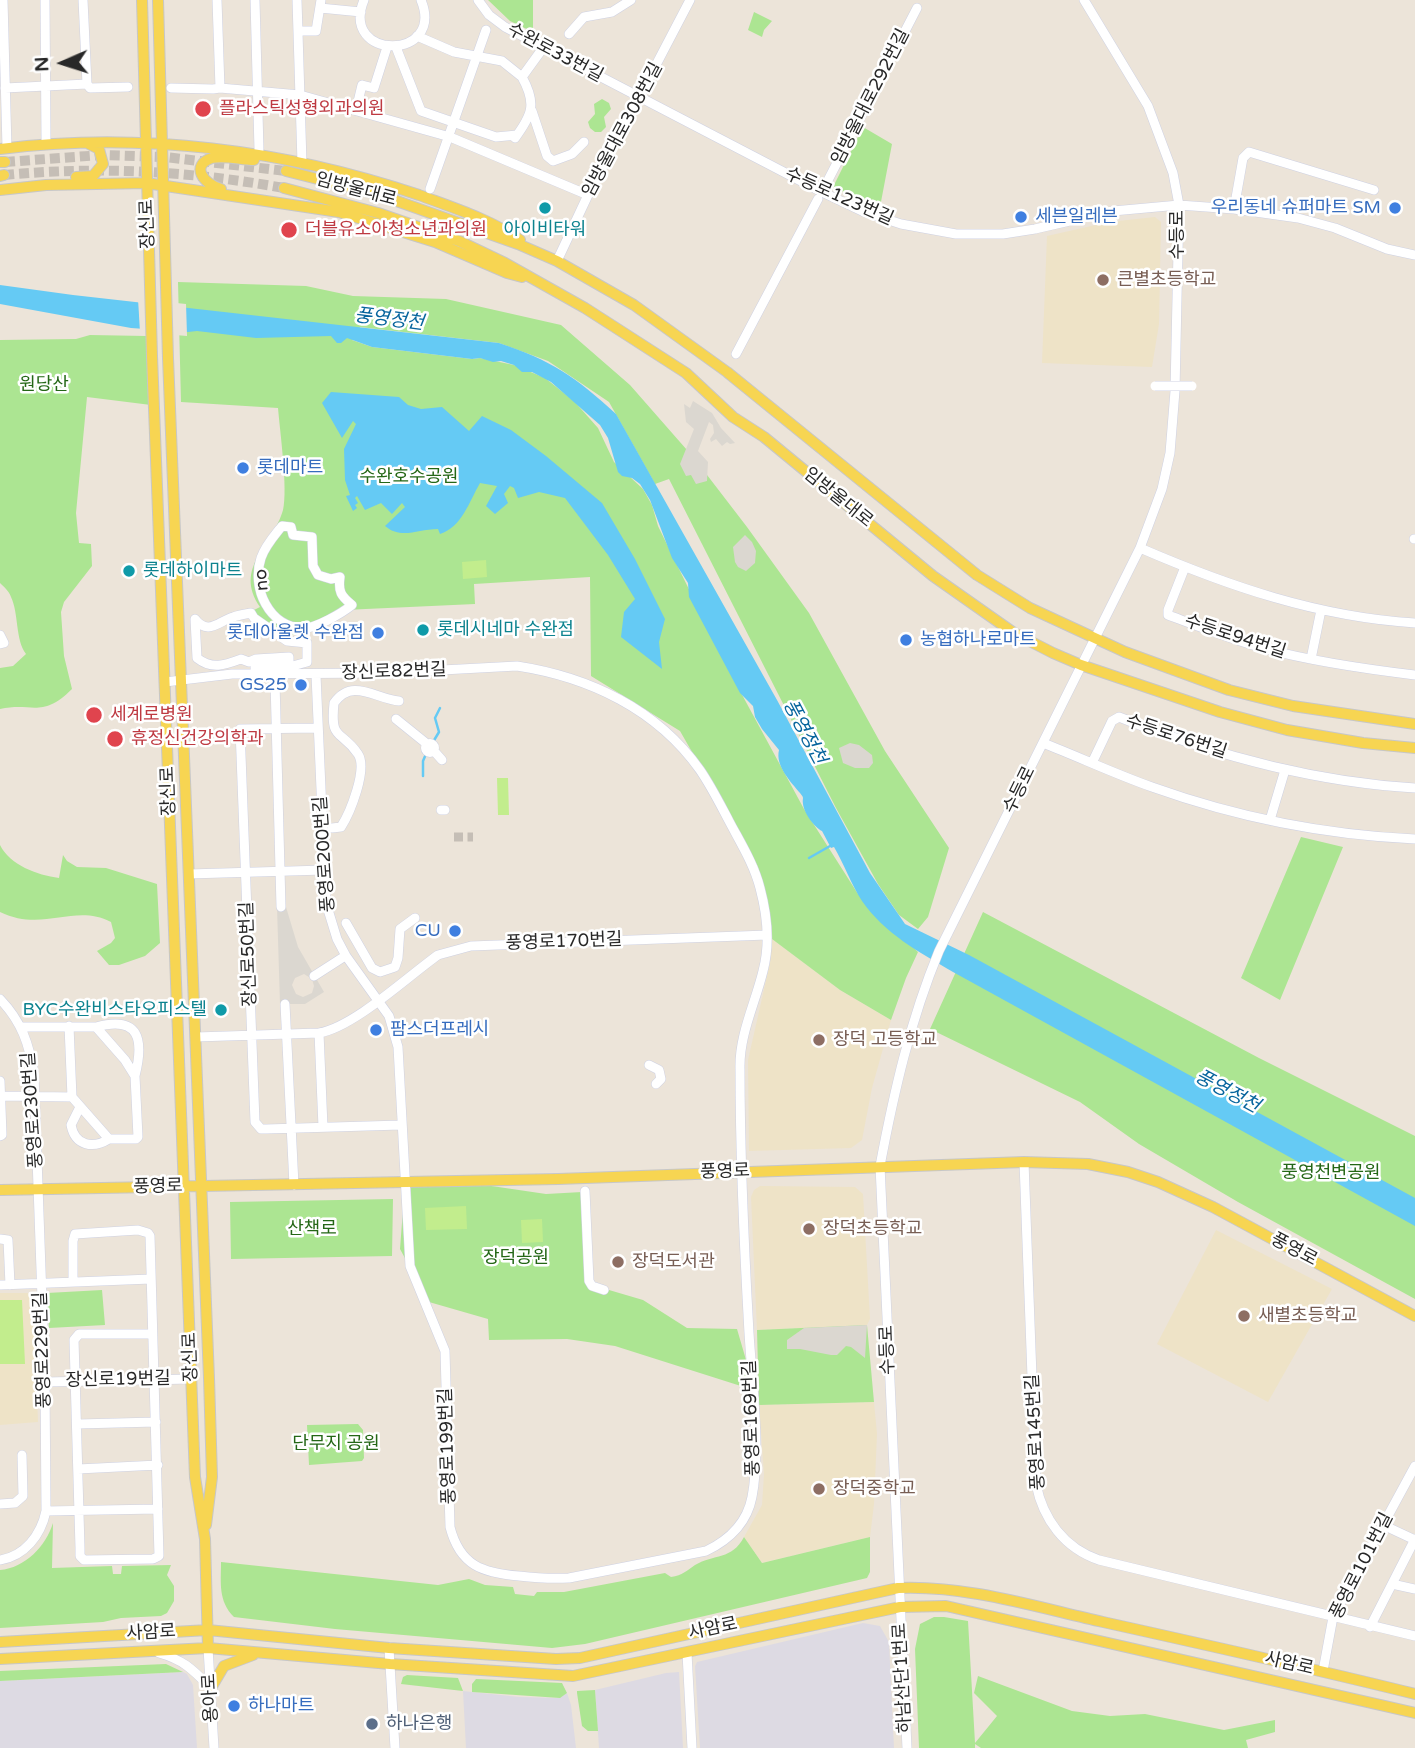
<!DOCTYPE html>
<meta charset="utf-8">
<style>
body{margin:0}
#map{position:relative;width:1415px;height:1748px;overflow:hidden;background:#ece4d9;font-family:"Varela Round",sans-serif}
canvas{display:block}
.north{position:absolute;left:28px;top:28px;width:70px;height:70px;-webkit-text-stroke:5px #fff;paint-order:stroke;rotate:267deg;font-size:19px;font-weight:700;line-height:28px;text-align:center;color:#282828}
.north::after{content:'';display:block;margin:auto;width:24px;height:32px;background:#282828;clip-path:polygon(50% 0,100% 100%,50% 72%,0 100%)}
</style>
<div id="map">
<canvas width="1415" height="1748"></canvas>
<div class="north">N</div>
</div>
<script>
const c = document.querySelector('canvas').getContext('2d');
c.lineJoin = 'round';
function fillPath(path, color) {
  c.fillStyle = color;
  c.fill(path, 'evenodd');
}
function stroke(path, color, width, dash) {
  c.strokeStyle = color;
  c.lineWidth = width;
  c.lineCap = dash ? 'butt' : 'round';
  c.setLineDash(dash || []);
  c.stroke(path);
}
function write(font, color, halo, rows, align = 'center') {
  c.font = font + ' "Varela Round","Noto Sans KR",sans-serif';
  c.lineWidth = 5;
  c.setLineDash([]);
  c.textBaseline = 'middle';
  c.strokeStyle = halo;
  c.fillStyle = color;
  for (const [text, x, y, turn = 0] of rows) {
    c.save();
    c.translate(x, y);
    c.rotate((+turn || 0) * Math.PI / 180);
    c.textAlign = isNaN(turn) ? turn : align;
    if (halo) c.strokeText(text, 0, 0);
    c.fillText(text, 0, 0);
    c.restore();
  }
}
fillPath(new Path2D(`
 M863,1623L880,1626L889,1642L894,1748H700L695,1666L697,1662Z
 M183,1672L187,1674L193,1685L197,1748H0V1681Z
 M679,1672L683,1748H599L595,1690L666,1673Z
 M463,1691L519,1697L559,1698L567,1693L571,1705L576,1748H466Z`), '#dddae3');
fillPath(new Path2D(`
 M1155,217L1161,222L1159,324L1152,367L1042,363L1047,236L1109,222Z
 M772,939L840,990L891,1020L872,1088L862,1140L851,1148L749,1151L748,1060L770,963Z
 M760,1186L855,1187L863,1194L870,1319L867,1325L757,1330L751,1197L754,1190Z
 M1216,1230L1332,1289L1268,1402L1157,1344Z
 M0,1293H28L33,1296L38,1422L0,1425Z
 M874,1402L877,1434L874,1504L870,1537L762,1563L744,1537L762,1505L764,1474L759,1405Z`), '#eee3c7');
fillPath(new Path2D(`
 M488,0H533V32L510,21Z
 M754,12L772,21L764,30L762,37L748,30Z
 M602,99L609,103L611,109L604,117L606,127L601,132H595L590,128L588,122L595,114L594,104Z
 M863,127L892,144L880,207L859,200L833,187Z
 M178,282L306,286L353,296L446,299L561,325L630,385L694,458L747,527L809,613L885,751L949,848L928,917L918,929L899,915L878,884L836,808L669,479L655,484L609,402L548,361L499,343L360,327L352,340L372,347L472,359L480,358L514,365L545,378L574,401L598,428L614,462L643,489L652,505L658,526L727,667L804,809L858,894L918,952L906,978L891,1020L840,990L772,939L758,867L680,731L591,676L590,577L474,584L475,604L344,610L305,633L291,635L280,633L250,612L260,607C233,567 273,546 283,510C288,489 280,432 278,408L181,402Z
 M90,335L146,336L151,405L87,397L76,513L79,543L91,544L92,566L64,602L61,612L64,656L72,689C42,719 33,702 0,709V668L13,666L26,654C15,639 19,614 11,597C9,591 4,587 0,583V340L76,339Z
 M1301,837L1343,847L1280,1000L1241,978Z
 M0,845C10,865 37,875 59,878L63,855L67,861L77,867L106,868L157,884L160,943L145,956L119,965H109L97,951L111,943L115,938L111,922C74,903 43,933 0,912Z
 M983,912L1259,1058L1415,1136V1299L1238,1202L1139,1144L1080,1102L930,1029Z
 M405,1183L478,1184L546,1194L582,1192L592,1285L643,1300L687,1328L737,1329L751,1377L744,1387L615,1346L567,1339L489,1340L488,1319L429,1302L400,1249Z
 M393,1199L392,1256L231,1259L230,1202Z
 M102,1290L105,1325L49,1328L47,1293Z
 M867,1325L874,1402L759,1405L757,1330Z
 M358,1424L363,1430L364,1458L362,1461L309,1465L307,1425Z
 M53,1523L52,1568L112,1566L113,1574H121L122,1566L171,1565L167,1575L174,1586V1601L167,1613L161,1616L121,1618L103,1622L0,1628V1570C25,1568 46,1546 53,1523Z
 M744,1537L762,1563L870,1537V1572L867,1578L585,1644L552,1648L335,1629L234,1617C218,1601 221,1583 221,1562L438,1585L469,1579L485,1585L513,1587L515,1594L534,1596L537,1592H564L665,1573L671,1577C683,1575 686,1571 695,1565C714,1554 732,1560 744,1537Z
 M934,1617H944L968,1621L975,1743L997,1716L974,1693L978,1676L1072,1711L1110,1716L1145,1714L1224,1730L1275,1720V1732L1246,1740L1248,1748H981L975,1744V1748H919L915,1649L920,1624Z
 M166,1664L183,1672L0,1681V1671Z
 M407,1675L458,1678L463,1691L401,1684L403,1677Z
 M476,1679L562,1683L567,1693L560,1698L472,1692V1684Z
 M595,1690L598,1731H588L582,1726L577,1693V1691Z`), '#ace592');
fillPath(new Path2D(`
 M486,560L487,577L463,579L462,562Z
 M497,778H508L509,815H498Z
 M466,1206L467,1229L426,1230L425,1208Z
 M542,1219L543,1242L522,1243L521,1220Z
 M0,1300H22L25,1364H0Z`), '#c2ed8d');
fillPath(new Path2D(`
 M693,401L712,413L721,428L735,443L730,444L727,442L722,446L716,439L711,442L710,439L714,433L713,425L709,422L698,451L708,462L707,481L696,484L691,475L686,476L680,464L694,429L686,422L684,404L690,408Z
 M745,535L752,542L756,551L755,563L746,571L738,567L735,562L733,547Z
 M850,743L859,745L872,755L873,763L869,768H855L843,763L839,748Z
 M277,907H286L298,947L324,992L305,1004H280ZM304,974L312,979L314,986L312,993L303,997L296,994L292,985L295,978Z
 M867,1325L865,1358L851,1347L846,1346L837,1355H831L800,1349H787V1340L804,1328Z`), '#dbd7d0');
fillPath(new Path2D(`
 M0,285L73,295L499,343C551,360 576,377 616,414L777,700L870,873L905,924L969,955L1415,1198V1226L953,972C919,952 885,934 862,901C851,884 844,864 834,847L831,848L822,831C814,827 804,813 803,804C802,797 805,799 800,793C791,782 775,766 779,750L762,729L755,717L753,706L740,693L689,597L688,583L672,558L650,500L640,484L632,478L622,476L618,472L608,438L600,425L551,382L532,372H522L514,365L501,361L493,362L480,358L472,359L372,347L347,338L341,343H337L331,336L256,338L197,331L188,332L131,328L0,304Z
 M331,392L399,397L408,405L421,409L442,407L469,431L482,416L511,430L546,456L602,503L635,559L665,619L659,642L662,669L621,637L624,612L635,599L608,555L565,498L539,492L518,498L514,488L510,486L504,494L508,503L495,514L486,506L497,486L480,483C469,502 462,527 440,534L438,529C417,529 402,540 385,526L405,507L402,503L392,514L381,503L365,510L357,496L355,498L358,503L355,505L357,508L353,511L346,496L350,495L345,480L344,449L356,424L353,421L342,438L322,403Z`), '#65caf4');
fillPath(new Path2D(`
 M138,299L186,304L187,336L140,332Z`), '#ece4d9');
stroke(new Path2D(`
 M429,742H433L439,732L435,718L440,708
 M423,776V761L426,754L424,745
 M809,858L830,846`), '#65caf4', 2.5);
stroke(new Path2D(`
 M454,837H473`), '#c5beb6', 9, [9, 4.5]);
stroke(new Path2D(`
 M5,162L102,155L165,157L286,171
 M4,175C103,166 188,171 284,188`), '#c5beb6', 10, [10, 5]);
const minor = new Path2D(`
 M3,0L7,148
 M45,0L46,141
 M217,0L220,88L300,95L450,137L588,195
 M255,0L259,150
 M297,0L302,163
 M364,0C339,61 446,61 421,0
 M478,0L489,15L505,27L822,192L864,212L901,224L956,234H1003L1035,229L1113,211L1179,205L1234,209L1298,218L1335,228L1387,249L1415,255
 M320,8L361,12
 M298,31H316L321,0
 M569,34L584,17L612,12L631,0
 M417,36L454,52L502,61L522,77
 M396,47L421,111L496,137L517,135
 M87,84L90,88L128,87
 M5,88L87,84L83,0
 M171,88L213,89L220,88
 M357,106L362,85L374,88L387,47
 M532,111L547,156L553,161L572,154L584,142
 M515,138C532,115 537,104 522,77L543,48
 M825,186L917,8
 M430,189L486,30
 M1234,209L1243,158L1249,152L1374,190
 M557,261L588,195L690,0
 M736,354L818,199
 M282,526L291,527L293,535L312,537L313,566L318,575L331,579L340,577C338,592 341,596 352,605C342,613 315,629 303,628C269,627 251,588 261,558C265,546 274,536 282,526Z
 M1414,539H1415
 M1140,548C1228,586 1318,617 1415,623
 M1185,567L1168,610V615C1200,627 1233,640 1266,649C1315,662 1365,669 1415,675
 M251,613L254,618L287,641L307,643V662L289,667L255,668L257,663L289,662V657L256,659L249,662L241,659C225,665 212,670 197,658L195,619C208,636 219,621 233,617C239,615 245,614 251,613Z
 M0,635L4,643L0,644
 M1311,659L1321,610
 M275,681L281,907
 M165,682L232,674L386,673L517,666C589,677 657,709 700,770C711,786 720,804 729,821C740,842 754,864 760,888C767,914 770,945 763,971C755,1004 739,1035 740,1069C740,1157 744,1245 749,1333C752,1382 761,1450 752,1497C747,1523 729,1540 706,1551L569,1578C552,1579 536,1578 519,1576C483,1573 460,1566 450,1527L445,1351L410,1266L398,1047L389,1016L346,956L337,939L326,903L316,675
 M396,719L427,744
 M317,728L240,729L255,1122L261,1129H266L401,1125
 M1043,743C1079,757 1115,774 1152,787C1236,817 1326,835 1415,839
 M425.5 748a4.5 4.5 0 1 1 9 0a4.5 4.5 0 1 1-9 0Z
 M434,751L442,760
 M1092,763L1112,721L1119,717C1214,755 1313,782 1415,788
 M441,810H445
 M1270,820L1285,770
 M332,828L341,827C350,813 368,769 358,754C341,729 330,742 334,703C352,677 376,699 399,701
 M189,874L324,870
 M346,923L372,968L380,972L395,967L398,958L400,929L415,918
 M314,976L342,958
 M0,999C22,1022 29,1044 34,1074L45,1382L46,1511C41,1535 25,1556 0,1560
 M285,1004L294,1185
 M69,1026L72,1097
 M96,1027C140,1015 144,1040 135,1076
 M319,1033L323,1127
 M196,1037L319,1033C354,1027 407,977 438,955L471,946L767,935
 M649,1065L659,1070L661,1079L656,1084
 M0,1081L2,1135L0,1136
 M0,1096L72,1097L109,1139H136L138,1137L135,1076L125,1060L96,1027H22
 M80,1107L71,1125C75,1146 93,1149 109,1139
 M1024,1162L1036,1484C1043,1519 1064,1548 1099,1560L1415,1636
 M585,1191L589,1281L592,1286L604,1290
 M0,1239L8,1240L10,1285
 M73,1282V1241L75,1234L138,1230L148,1233L150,1236L159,1556L153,1559L84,1560L80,1556V1548L74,1340L79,1334H152
 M0,1285L151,1279
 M45,1382L192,1379
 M78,1424L156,1422
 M78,1469L158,1465
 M0,1504L15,1503L23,1496L22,1455
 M46,1511L158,1509
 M1383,1525L1415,1540
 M1392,1584L1415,1589
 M1370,1627L1415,1539
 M208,1648L214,1748
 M389,1648L395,1748
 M159,1653C184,1660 193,1670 211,1688
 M687,1653L692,1748
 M1323,1671L1333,1617L1415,1466
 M907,1748L880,1166C894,1092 910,1021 939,951L1140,548L1162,489L1170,453L1175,391L1179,205L1173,173L1148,106L1084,0`);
const major = new Path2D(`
 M142,0L152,356L195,1477L205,1539L208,1648
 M158,0L168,358L209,1378L212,1477L206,1525
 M0,149C140,131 286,150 419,195C454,208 489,219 520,240
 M0,162H5
 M286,171L377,194L518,244L557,261L634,305L727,372L977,575L1030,608L1125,652L1229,690L1293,706L1415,724
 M0,176L4,175
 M76,177L93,176L103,164L99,149L89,144
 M284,188L378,213L459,241L505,263L585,308L686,373L733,417L764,437L933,576L1014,633L1053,653L1081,665L1220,712L1287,730L1363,743L1415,748
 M221,189C203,184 190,165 212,158C225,155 241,160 254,160
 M0,190L46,185L146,183L339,212L435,242L507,273L522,277
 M0,1190L558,1179L1024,1162L1088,1164L1128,1172L1158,1182L1213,1207L1415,1316
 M0,1642L208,1630L389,1648L556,1659L580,1658L898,1588C967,1585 1036,1607 1103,1622C1207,1645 1311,1668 1415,1694
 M0,1659L208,1648L390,1664L573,1676L900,1607L946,1606L1415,1713
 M211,1688L224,1666L253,1655`);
stroke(minor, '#ced1e2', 10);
stroke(major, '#c7c7c7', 12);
stroke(minor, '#fff', 9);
stroke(major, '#f7d552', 10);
const minorBridge = new Path2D(`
 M1155,386H1192`);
stroke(minorBridge, '#ced1e2', 10, []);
stroke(minorBridge, '#fff', 9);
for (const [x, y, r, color] of [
 [203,109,9,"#e0444e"],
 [545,208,7,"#0f9aa8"],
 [1395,208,7,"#3f7fe0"],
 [1021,217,7,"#3f7fe0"],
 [289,230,9,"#e0444e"],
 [1103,280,7,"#8d6e63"],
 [243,468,7,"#3f7fe0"],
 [129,571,7,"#0f9aa8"],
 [423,630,7,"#0f9aa8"],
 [378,633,7,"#3f7fe0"],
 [906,640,7,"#3f7fe0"],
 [301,685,7,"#3f7fe0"],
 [94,715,9,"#e0444e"],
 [115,739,9,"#e0444e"],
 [455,931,7,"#3f7fe0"],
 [221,1010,7,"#0f9aa8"],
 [376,1030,7,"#3f7fe0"],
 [819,1040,7,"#8d6e63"],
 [809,1229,7,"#8d6e63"],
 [618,1262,7,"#8d6e63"],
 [1244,1316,7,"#8d6e63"],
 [819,1489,7,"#8d6e63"],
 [234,1706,7,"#3f7fe0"],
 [372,1724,7,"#5c6f8a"]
]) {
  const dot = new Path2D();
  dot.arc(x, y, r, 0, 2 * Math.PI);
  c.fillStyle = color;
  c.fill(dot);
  stroke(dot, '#fff', 2.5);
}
write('18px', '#282828', '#fff', [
 ["수완로33번길",555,53,28],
 ["임방울대로292번길",871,97,-63],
 ["임방울대로308번길",623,130,-62],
 ["임방울대로",356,190,15],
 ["수등로123번길",839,197,24],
 ["장신로",148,224,-92],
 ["수등로",1178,235,-90],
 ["임방울대로",838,498,39],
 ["no",262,580,-95],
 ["수등로94번길",1235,637,18],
 ["장신로82번길",394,672,-2],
 ["수등로76번길",1176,737,18],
 ["수등로",1020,790,-64],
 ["장신로",169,791,-92],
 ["풍영로200번길",325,854,-94],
 ["풍영로170번길",564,942,-2],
 ["장신로50번길",249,954,-92],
 ["풍영로230번길",33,1110,-94],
 ["풍영로",725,1172,-2],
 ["풍영로",158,1187,-1],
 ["풍영로",1294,1250,28],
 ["풍영로229번길",43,1350,-92],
 ["수등로",888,1350,-92],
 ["장신로",191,1357,-92],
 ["장신로19번길",118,1380,-1],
 ["풍영로169번길",752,1418,-92],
 ["풍영로145번길",1036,1432,-93],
 ["풍영로199번길",448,1446,-92],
 ["풍영로101번길",1362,1566,-63],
 ["사암로",713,1629,-12],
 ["사암로",151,1633,-3],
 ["사암로",1289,1664,13],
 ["하남산단1번로",903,1678,-93],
 ["용아로",211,1698,-93]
]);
write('18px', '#be3a42', '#fff', [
 ["플라스틱성형외과의원",219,109],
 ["더블유소아청소년과의원",305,230],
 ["세계로병원",110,715],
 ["휴정신건강의학과",131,739]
], 'left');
write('18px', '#366cbe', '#fff', [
 ["우리동네 슈퍼마트 SM",1381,208,"right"],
 ["세븐일레븐",1035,217],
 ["롯데마트",257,468],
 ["롯데아울렛 수완점",364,633,"right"],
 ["농협하나로마트",920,640],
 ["GS25",287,685,"right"],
 ["CU",441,931,"right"],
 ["팜스더프레시",390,1030],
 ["하나마트",248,1706]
], 'left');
write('18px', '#0d838f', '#fff', [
 ["아이비타워",545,230,"center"],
 ["롯데하이마트",143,571],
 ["롯데시네마 수완점",437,630],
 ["BYC수완비스타오피스텔",207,1010,"right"]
], 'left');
write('18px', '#785e54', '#fff', [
 ["큰별초등학교",1117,280],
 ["장덕 고등학교",833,1040],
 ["장덕초등학교",823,1229],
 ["장덕도서관",632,1262],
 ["새별초등학교",1258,1316],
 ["장덕중학교",833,1489]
], 'left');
write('18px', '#246716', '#fff', [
 ["원당산",44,385],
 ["수완호수공원",409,477],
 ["풍영천변공원",1331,1173],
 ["산책로",312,1229],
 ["장덕공원",516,1258],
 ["단무지 공원",336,1444]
]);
write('18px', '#4e5e75', '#fff', [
 ["하나은행",386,1724]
], 'left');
write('italic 19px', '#07659d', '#fff', [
 ["풍영정천",389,320,7],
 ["풍영정천",804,732,62],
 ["풍영정천",1227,1092,28]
]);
</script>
